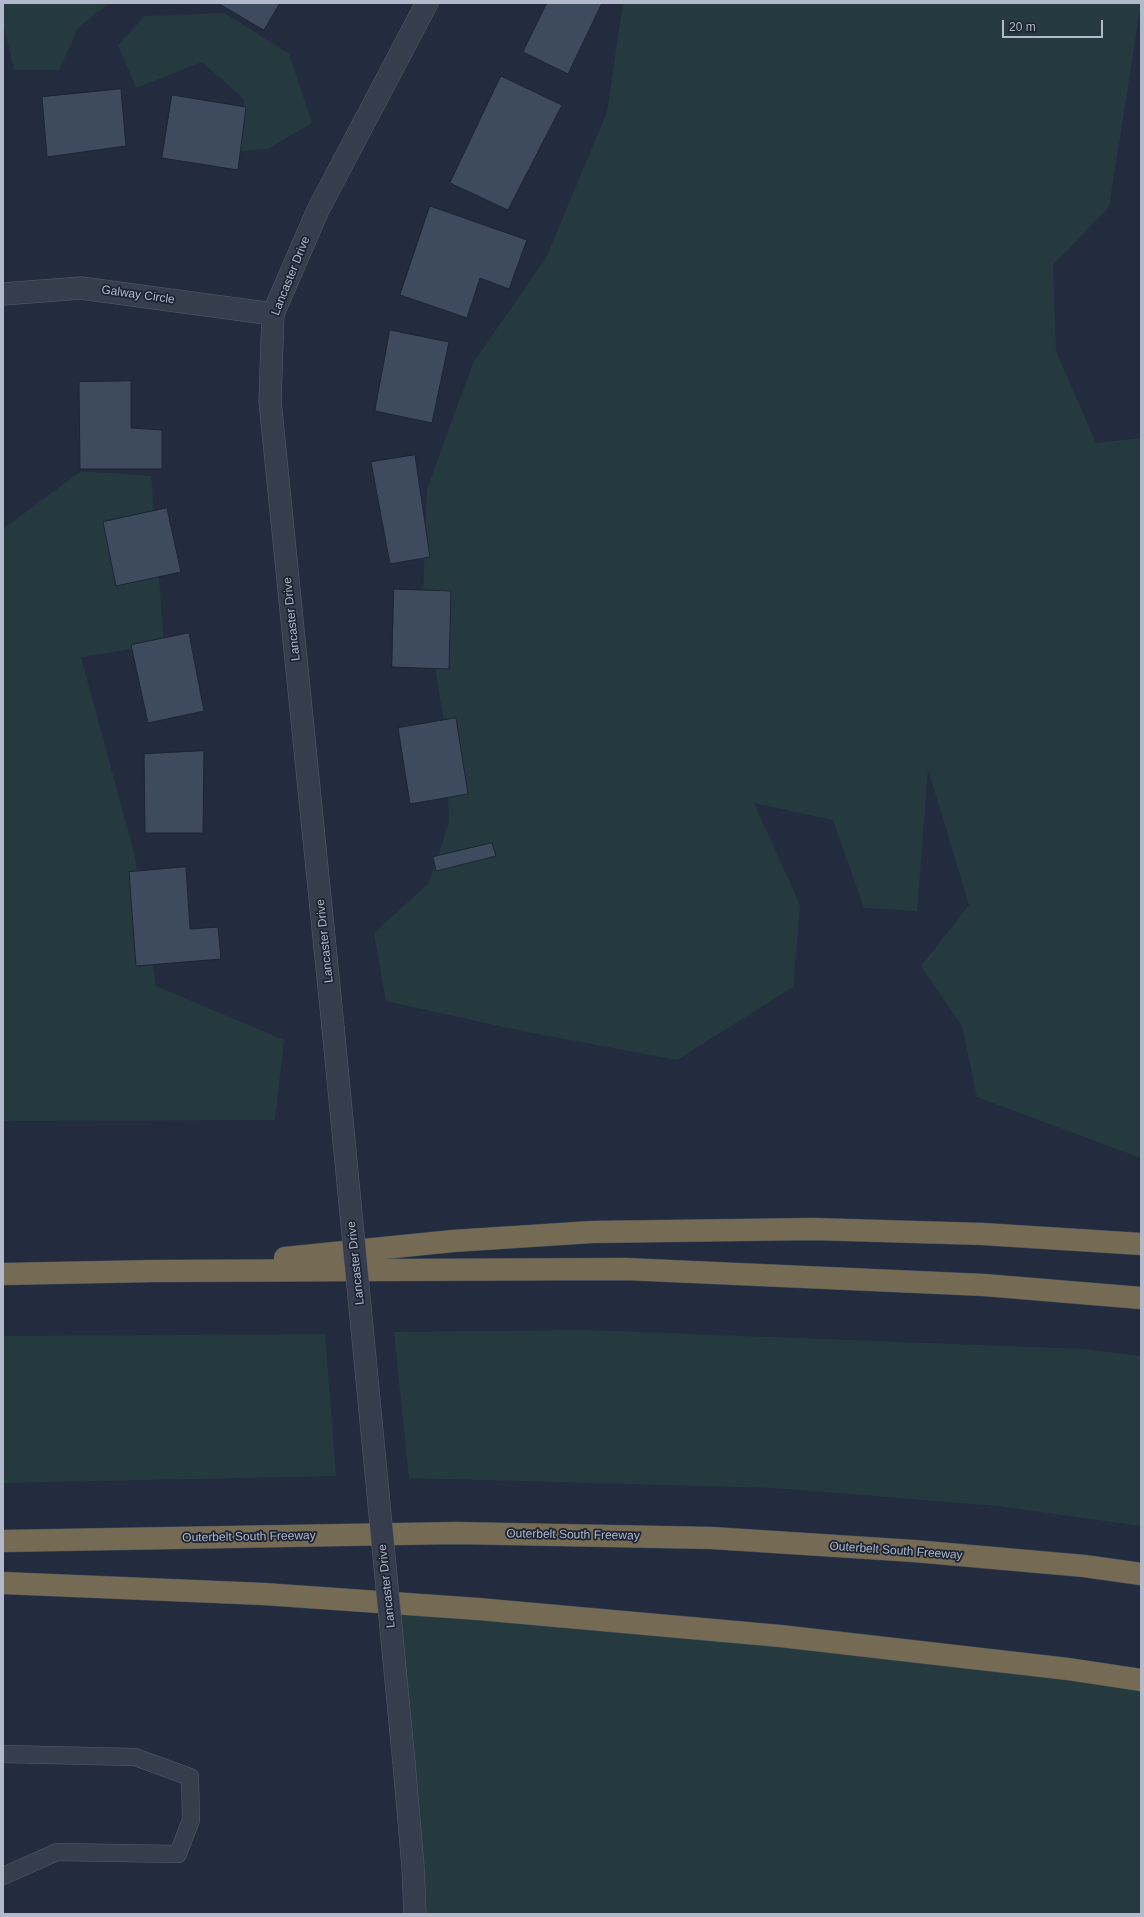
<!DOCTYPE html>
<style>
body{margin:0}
#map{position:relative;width:1144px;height:1917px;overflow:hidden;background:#222c3e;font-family:Helvetica,sans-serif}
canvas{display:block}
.frame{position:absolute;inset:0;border:4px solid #b2b9ca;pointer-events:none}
.scale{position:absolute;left:1002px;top:20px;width:101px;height:18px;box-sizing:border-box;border:2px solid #b2b9ca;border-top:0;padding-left:5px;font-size:12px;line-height:14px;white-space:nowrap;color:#b2b9ca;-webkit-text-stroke:3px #1b2333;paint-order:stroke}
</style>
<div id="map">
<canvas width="1144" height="1917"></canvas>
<div class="frame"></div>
<div class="scale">20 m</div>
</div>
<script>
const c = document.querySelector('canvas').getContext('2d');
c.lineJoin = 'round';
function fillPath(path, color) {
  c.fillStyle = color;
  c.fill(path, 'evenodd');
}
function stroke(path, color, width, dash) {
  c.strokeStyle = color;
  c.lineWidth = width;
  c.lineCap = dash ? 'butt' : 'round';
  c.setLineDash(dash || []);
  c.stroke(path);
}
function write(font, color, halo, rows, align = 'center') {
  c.font = font + ' Helvetica,sans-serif';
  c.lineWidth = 3.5;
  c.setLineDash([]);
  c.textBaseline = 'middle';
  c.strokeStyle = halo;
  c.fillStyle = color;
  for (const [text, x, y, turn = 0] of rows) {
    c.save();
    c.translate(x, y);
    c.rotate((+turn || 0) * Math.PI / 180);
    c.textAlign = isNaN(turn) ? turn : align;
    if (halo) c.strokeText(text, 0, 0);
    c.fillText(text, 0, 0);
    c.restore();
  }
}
fillPath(new Path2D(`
 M3,3H109L78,28L59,70H14L3,22Z
 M623,3H1141L1109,207L1053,265L1056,351L1096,443L1141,438V1158L977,1097L962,1026L921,966L969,905L928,769L917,911L864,908L833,820L754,803L800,905L793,987L677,1060L522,1031L386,1001L374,933L429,883L449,822L446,734L423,593L427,489L473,363L546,258L607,112Z
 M225,13L289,54L312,123L268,149L239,151L244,99L202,62L136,88L118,45L145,16Z
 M81,471L151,476L164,644L81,657L134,853L156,986L284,1040L275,1120L3,1121V529Z
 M587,1330L1084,1349L1141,1356V1526L998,1506L774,1488L409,1478L394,1332Z
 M325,1334L336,1476L3,1483V1336Z
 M390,1602L1141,1680V1914H424Z`), '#243a3f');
const building = new Path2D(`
 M218,3H280L264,30Z
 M547,3H602L568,74L523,52Z
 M501,76L562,105L508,210L450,183Z
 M121,89L126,146L47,157L42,97Z
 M172,95L246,107L238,170L162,158Z
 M430,206L527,240L509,289L480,278L467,318L400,295Z
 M390,330L449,342L432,423L375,411Z
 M131,381V428L162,430V469H80L79,382Z
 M415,455L430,557L390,564L371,462Z
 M167,508L181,572L116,586L103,522Z
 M394,589L451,591L449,669L392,667Z
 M189,633L204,711L148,723L131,645Z
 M456,718L468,794L410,804L398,728Z
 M204,751L203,833H145L144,754Z
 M492,843L496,856L436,871L433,857Z
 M186,867L190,929L218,927L221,959L136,966L129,872Z`);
fillPath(building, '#3e4a5e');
stroke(building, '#1d2535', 1);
const lane = new Path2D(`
 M3,1754L135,1757L190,1777L191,1820L178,1854L57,1852L3,1876`);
const street = new Path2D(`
 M3,294L81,288L273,314
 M333,1027L270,401L273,314L318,210L427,3
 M404,1763L413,1867L415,1914`);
const highway = new Path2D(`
 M285,1258L453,1241L592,1232L813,1229L983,1234L1141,1244
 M3,1274L154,1271L625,1269L984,1285L1141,1298
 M3,1541L456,1533L712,1538L914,1551L1084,1566L1141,1574
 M3,1583L264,1594L478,1609L780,1636L1068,1669L1141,1680`);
stroke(lane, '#545c6c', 18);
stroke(street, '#545c6c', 23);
stroke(highway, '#414959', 23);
stroke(lane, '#363e4e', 17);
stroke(street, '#363e4e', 22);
stroke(highway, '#756a53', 22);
const streetBridge = new Path2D(`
 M333,1027L404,1763`);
stroke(streetBridge, '#545c6c', 23, []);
stroke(streetBridge, '#363e4e', 22);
write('12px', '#b2b9ca', '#1b2333', [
 ["Lancaster Drive",291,276,-68],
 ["Galway Circle",138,295,8],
 ["Lancaster Drive",292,619,-96],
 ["Lancaster Drive",325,941,-96],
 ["Lancaster Drive",356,1263,-96],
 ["Outerbelt South Freeway",573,1535,1],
 ["Outerbelt South Freeway",249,1537,-1],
 ["Outerbelt South Freeway",896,1551,4],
 ["Lancaster Drive",387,1586,-96]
]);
</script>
